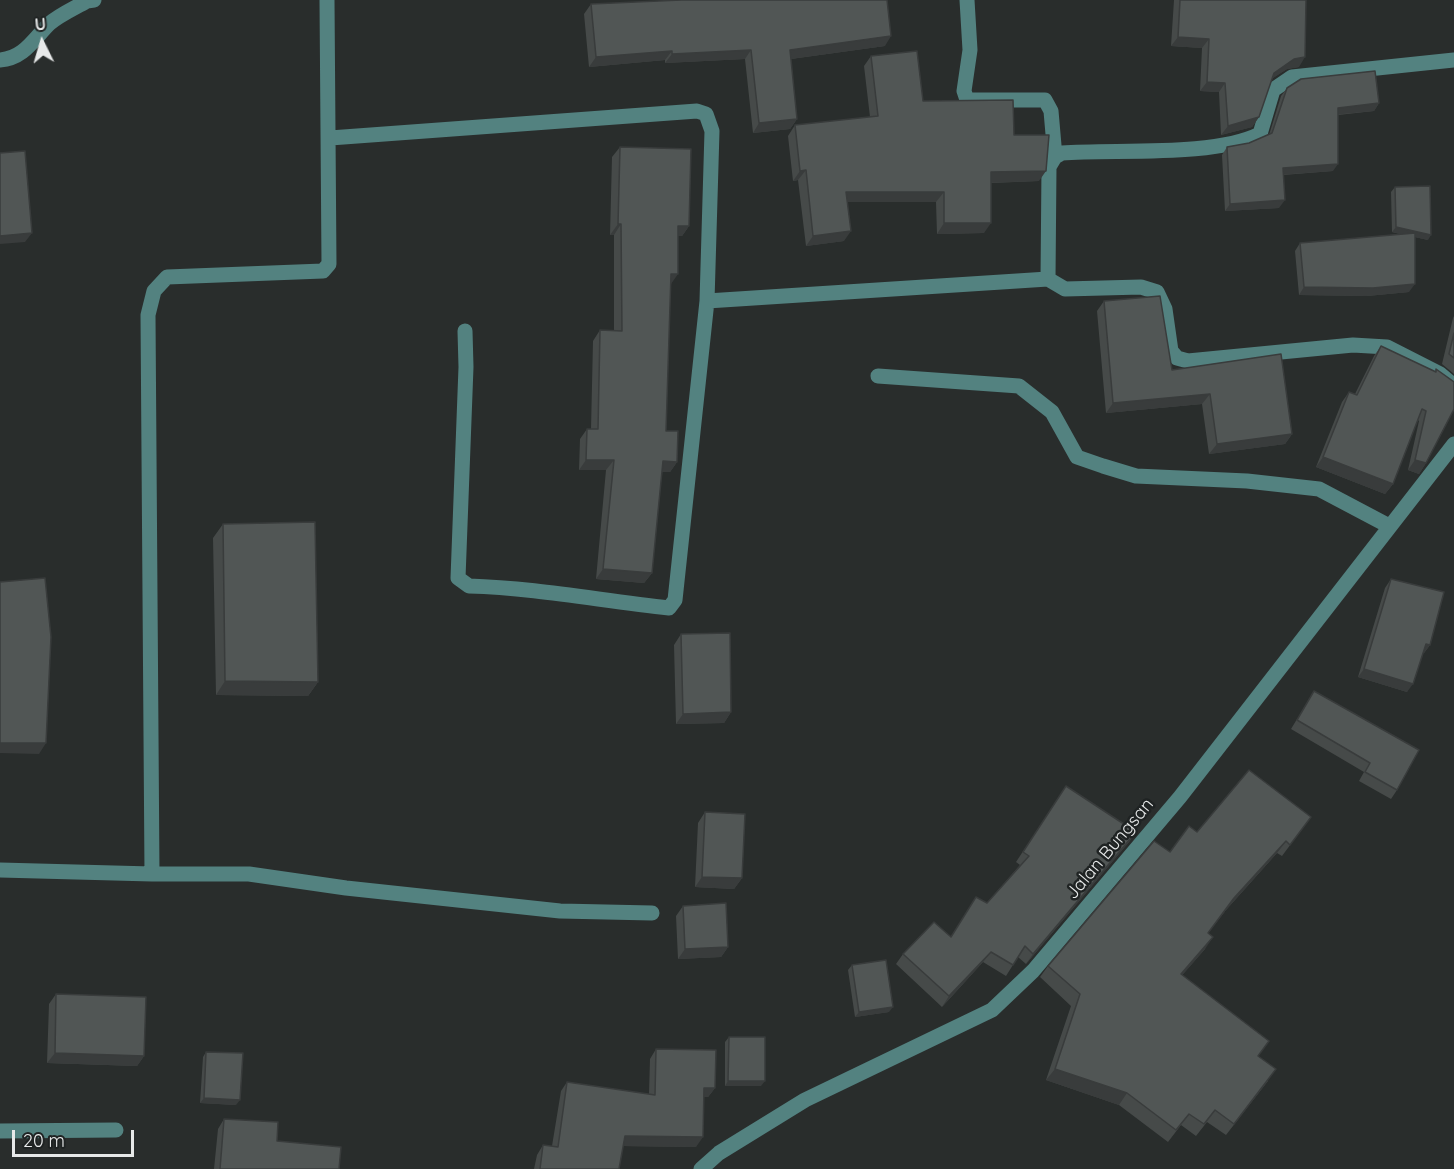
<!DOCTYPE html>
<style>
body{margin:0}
#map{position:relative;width:1454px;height:1169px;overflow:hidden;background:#292d2c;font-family:Quicksand,sans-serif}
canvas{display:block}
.north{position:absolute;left:12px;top:12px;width:60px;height:60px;-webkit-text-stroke:4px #1f2323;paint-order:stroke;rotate:355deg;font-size:16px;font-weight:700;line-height:24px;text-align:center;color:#e7e9e9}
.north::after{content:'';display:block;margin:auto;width:21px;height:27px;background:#e7e9e9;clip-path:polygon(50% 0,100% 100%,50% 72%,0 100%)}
.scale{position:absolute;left:12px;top:1130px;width:122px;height:27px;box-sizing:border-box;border:3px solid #e7e9e9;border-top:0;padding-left:8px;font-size:18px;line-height:21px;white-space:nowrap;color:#e7e9e9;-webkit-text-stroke:4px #1f2323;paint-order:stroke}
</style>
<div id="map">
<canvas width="1454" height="1169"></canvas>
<div class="north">U</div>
<div class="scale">20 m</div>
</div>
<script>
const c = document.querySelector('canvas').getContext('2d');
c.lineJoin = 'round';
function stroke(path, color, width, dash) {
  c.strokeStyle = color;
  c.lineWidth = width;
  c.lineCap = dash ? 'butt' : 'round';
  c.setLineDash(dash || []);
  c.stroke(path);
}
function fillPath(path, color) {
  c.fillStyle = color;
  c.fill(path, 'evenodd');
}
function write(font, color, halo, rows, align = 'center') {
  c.font = font + ' Quicksand,sans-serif';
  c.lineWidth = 5;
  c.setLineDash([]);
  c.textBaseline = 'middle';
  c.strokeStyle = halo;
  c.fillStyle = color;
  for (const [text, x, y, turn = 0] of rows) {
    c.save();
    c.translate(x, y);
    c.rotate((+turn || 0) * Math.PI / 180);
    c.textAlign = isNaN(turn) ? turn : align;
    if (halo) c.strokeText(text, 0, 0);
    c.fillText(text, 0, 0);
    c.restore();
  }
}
stroke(new Path2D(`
 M967,0L970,50L964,91L967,100H1045L1051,111L1055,157
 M0,60C24,58 33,40 49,24C59,15 75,8 87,1L94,0
 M330,138L697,111L706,114L712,131L707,301L675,600L669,608C602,601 537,588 469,586L458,578L466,367L465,331
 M1048,279L1065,289L1141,287L1157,292L1165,309L1171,351L1177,358L1188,361L1353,345L1387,347L1440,374L1454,386
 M707,301L1048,279L1049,167L1055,157L1062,153C1117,149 1214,157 1260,134L1273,90L1292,77L1454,60
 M878,376L1019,386L1052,412L1077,457L1103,466L1136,476L1247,481L1319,489L1389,526
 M0,870L152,874L148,315L154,291L167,277L323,271L329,264L327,0
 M152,874H249L346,888L560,911L652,913
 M0,1131L116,1130
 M701,1169L719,1153L805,1100L992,1010L1033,971L1180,797L1454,444`), '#538280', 15);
fillPath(new Path2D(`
 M1174,0H1306L1299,67L1287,69L1271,79L1259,117L1252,127L1221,135L1219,92L1200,91L1202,48L1171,46Z
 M591,4L885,46L791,59L797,119L790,129L753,133L745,59L665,63V60L589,67L584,14Z
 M871,56L923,101L1014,135L1039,181L991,183L984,233L937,234L936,202H847L844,241L806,246L798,180L793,181L788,136L795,125L870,117L864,66Z
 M1287,88L1379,103L1374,111L1338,115L1333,171L1283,175L1279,208L1225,211L1222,155L1227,147L1249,143L1269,135L1281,96Z
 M620,147L689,226L682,236H678L670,284L666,431L677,462L670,472H662L652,573L644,583L596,579L606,470H579L580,439L587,429H591L593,341L600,330L614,331V235H610L612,157Z
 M1395,187L1428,240L1415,237L1409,292L1367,296L1299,295L1295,251L1300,243L1400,234L1392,232L1391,192Z
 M1104,301L1172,370L1292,434L1285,444L1209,454L1202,404L1106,413L1097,311Z
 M1454,316V374L1442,364L1453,318Z
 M1381,346L1435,372L1436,369L1426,463L1419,474L1408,470L1419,421L1418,420L1393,484L1385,494L1316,467L1342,402L1349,392L1355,394L1374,356Z
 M223,524L318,682L308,696L216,695L213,538Z
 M1391,579L1430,645L1424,653H1423L1407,692L1358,677L1385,588Z
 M681,634L731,712L724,723L676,724L674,645Z
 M1314,691L1397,790L1391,799L1359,781L1364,772L1291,729Z
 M1066,786L1136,832L1129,842L1026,964L1018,957L1006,976L983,962L942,1007L896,964L903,954L951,937L976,897L987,903L1020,865L1016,862Z
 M705,812L742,878L734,889L695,887L698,823Z
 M1311,817L1282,856L1277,853L1226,910L1208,933L1205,949L1182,975L1258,1056L1268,1081L1226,1135L1207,1122L1196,1136L1181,1125L1168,1142L1119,1105L1046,1080L1071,1006L1040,977L1048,966L1170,852L1197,832Z
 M683,906L728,947L721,957L678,959L676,916Z
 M852,965L889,1012L855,1017L848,970Z
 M56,994L144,1056L137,1066L47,1063L49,1004Z
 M729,1037L761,1086H725V1042Z
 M656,1049L715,1088L708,1097H704L696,1147L623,1146L619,1169H534L537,1155L543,1145L552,1146L561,1091L567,1082L649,1094L650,1059Z
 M206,1052L236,1105L200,1103L203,1057Z
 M224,1119L277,1141L339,1169H214L218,1129Z`), '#464a49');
fillPath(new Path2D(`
 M891,36L885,46L783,60L790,50Z
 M1178,37L1209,39L1202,48L1171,46Z
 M751,50L745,59L665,63L672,54Z
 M672,51L665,60L589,67L596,57Z
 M1305,57L1299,67L1287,69L1267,82L1274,73L1294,59Z
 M1207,82L1225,83L1219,92L1200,91Z
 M1379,103L1374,111L1332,115L1338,108Z
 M1259,117L1252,127L1221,135L1228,126Z
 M797,119L790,129L753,133L759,123Z
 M1338,164L1333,171L1278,175L1283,168Z
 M806,170L798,180L793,181L800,171Z
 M1046,171L1039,181L983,183L991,172Z
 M846,192H944L936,202H839Z
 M1285,200L1279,208L1225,211L1230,204Z
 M944,223H991L984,233L937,234Z
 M618,224H621L614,235H610Z
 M678,226H689L682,236H671Z
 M1396,227L1431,235L1428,240L1392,232Z
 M851,231L844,241L806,246L813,236Z
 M32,233L25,242L0,244V236Z
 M671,274H678L671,284Z
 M1415,284L1409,292L1367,296L1299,295L1304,287Z
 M1210,394L1202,404L1106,413L1113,403Z
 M1292,434L1285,444L1209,454L1217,444Z
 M1323,457L1393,484L1385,494L1316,467Z
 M586,460H614L606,470H579Z
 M1415,460L1426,463L1419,474L1408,470Z
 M663,461L677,462L670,472H656Z
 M603,569L652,573L644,583L596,579Z
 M1426,644L1430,645L1424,653L1420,652Z
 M1364,669L1413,684L1407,692L1358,677Z
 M225,681L318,682L308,696L216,695Z
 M731,712L724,723L676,724L683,714Z
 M0,743H46L39,754L0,753Z
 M1136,832L1129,842L1026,964L1033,954Z
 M1286,841L1277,853L1226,910L1200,944L1234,898Z
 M702,877L742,878L734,889L695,887Z
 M1213,937L1205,949L1173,986L1181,974Z
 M728,947L721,957L678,959L685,949Z
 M991,952L983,962L942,1007L949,996Z
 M893,1007L889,1012L855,1017L859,1012Z
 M55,1053L144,1056L137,1066L47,1063Z
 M1055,1069L1127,1093L1119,1105L1046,1080Z
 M728,1081H765L761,1086H725Z
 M704,1088H715L708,1097H697Z
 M204,1098L240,1100L236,1105L200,1103Z
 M625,1136L703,1137L696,1147L618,1146Z`), '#393c3c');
const building = new Path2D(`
 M681,0H887L891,36L790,50L797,119L759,123L751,50L672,54V51L596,57L591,4Z
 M1180,0H1306L1305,57L1294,59L1274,73L1259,117L1228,126L1225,83L1207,82L1209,39L1178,37Z
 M917,51L923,101L1013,100L1014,135H1049L1046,171L991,172V223H944V192H846L851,231L813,236L806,170L800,171L795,125L878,116L871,56Z
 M1375,71L1379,103L1338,108V164L1283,168L1285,200L1230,204L1227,147L1249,143L1272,133L1287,88L1301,79Z
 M620,147L691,149L689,226H678V274H671L666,431H678L677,462L663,461L652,573L603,569L614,460H586L587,429H598L600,330L622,331L621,224H618Z
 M25,151L32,233L0,236V153Z
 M1430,186L1431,235L1396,227L1395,187Z
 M1415,233V284L1373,288L1304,287L1300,243Z
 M1160,296L1172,370L1281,354L1292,434L1217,444L1210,394L1113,403L1104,301Z
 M1454,333V358L1449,354Z
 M1381,346L1436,372V369L1454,382V409L1426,463L1415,460L1426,411L1422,409L1393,484L1323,457L1349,392L1357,395Z
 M315,522L318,682L225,681L223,524Z
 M45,578L51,637L46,743H0V582Z
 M1391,579L1444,592L1430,645L1426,644L1413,684L1364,669Z
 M730,633L731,712L683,714L681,634Z
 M1314,691L1419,750L1397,790L1365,772L1370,763L1297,720Z
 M1249,770L1311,817L1290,845L1286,841L1234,898L1208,933L1213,937L1181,974L1269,1041L1258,1056L1276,1069L1234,1124L1215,1110L1204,1124L1189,1114L1176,1130L1127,1093L1055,1069L1080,994L1048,966L1154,841L1170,852L1189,826L1197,832Z
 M1066,786L1136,832L1033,954L1025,946L1013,965L991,952L949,996L903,954L934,922L951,937L976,897L987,903L1029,856L1023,852Z
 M705,812L745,814L742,878L702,877Z
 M726,903L728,947L685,949L683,906Z
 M886,960L893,1007L859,1012L852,965Z
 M56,994L146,997L144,1056L55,1053Z
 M729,1037H765V1081H728Z
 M656,1049L716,1050L715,1088H704L703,1137L625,1136L619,1169H540L543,1145L558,1147L567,1082L655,1095Z
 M206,1052L243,1053L240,1100L204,1098Z
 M224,1119L278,1122L277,1141L341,1147L339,1169H220Z`);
fillPath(building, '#515655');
stroke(building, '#393c3c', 1.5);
write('18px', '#e7e9e9', '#1f2323', [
 ["Jalan Bungsan",1110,849,-50]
]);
</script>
